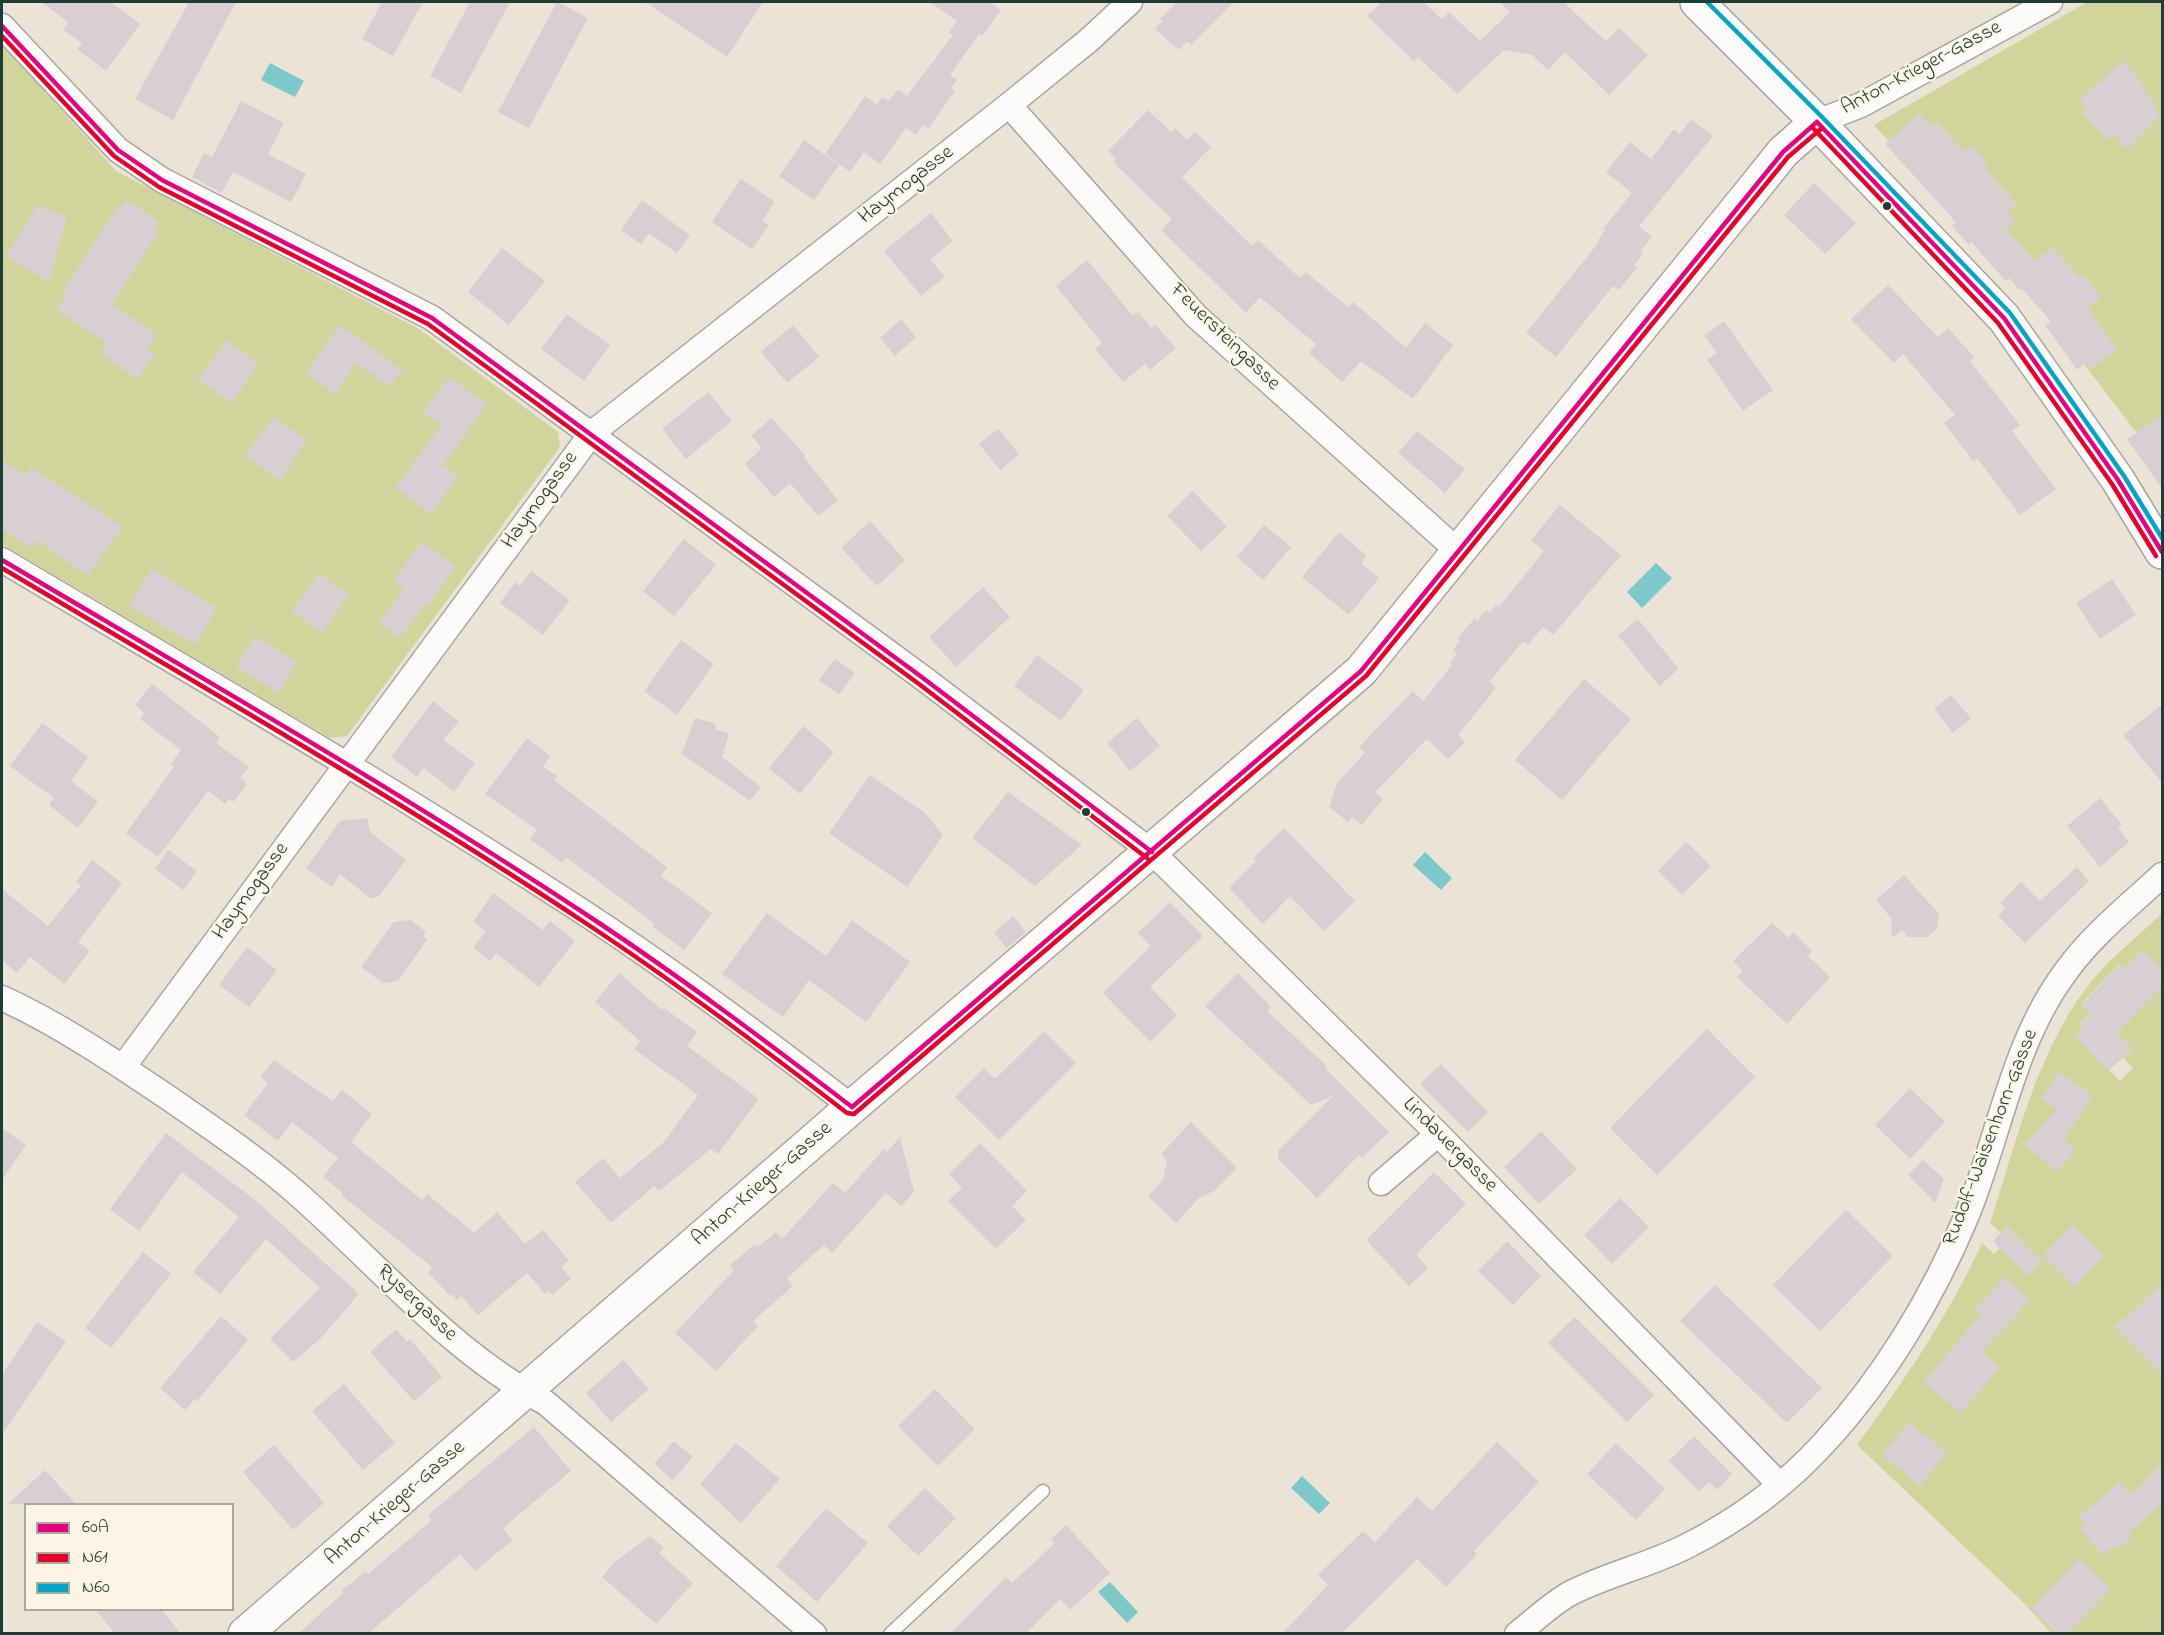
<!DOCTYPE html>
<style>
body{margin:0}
#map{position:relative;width:2164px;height:1635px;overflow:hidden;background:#ebe4d6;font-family:"Indie Flower",sans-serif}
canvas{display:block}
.frame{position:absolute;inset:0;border:3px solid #1f3d34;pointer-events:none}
.legend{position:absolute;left:24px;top:1503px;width:210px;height:108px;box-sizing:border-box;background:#fcf5e5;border:2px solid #a4ab9e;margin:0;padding:8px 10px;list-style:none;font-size:18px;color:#1f3d34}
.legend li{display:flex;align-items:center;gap:12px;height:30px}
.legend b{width:30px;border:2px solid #a4ab9e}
</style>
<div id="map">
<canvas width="2164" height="1635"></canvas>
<div class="frame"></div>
<ul class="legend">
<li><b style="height:8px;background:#e5007d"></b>60A</li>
<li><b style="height:8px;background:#e4002b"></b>N61</li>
<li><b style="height:8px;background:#02a4c6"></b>N60</li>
</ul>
</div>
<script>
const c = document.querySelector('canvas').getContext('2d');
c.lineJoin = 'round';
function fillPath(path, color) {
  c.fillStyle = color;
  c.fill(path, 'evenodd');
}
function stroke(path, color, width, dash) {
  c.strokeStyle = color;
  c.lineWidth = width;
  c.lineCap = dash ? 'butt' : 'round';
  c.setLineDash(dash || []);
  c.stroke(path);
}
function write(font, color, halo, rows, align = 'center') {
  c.font = font + ' "Indie Flower",sans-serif';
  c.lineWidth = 4.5;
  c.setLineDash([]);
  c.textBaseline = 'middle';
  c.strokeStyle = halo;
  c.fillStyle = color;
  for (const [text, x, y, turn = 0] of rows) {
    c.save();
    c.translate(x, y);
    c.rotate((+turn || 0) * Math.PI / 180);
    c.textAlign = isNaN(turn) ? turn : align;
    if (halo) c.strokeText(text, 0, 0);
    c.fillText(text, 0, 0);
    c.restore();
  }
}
fillPath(new Path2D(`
 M2087,2H2162V466L2051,321L1874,125Z
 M2,44L116,171L419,329L558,432L560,447L347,736L330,738L2,544Z
 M2162,913V970L2125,968L2120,964L2081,1004L2096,1019L2093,1022L2088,1016L2079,1024L2084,1030L2076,1037L2120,1081L2133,1068L2124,1058L2132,1050L2104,1019L2162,986V1629L2160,1633H2051L2024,1603L1857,1445C1906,1378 1947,1318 1982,1243L1994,1254L2000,1248L2027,1275L2035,1268L2023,1242L2008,1227L2001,1233L1990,1223C2016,1144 2036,1054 2087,987C2108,959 2138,937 2162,913Z`), '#d1d59b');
fillPath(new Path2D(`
 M270,63L304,81L295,97L261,80Z
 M1656,563L1672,578L1642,608L1627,592Z
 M1425,852L1452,878L1441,890L1413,865Z
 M1302,1476L1330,1503L1319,1514L1291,1488Z
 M1110,1582L1138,1612L1127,1623L1098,1592Z`), '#7dc9c9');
fillPath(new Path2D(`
 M41,2H111L140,24L106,71L77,49L82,43L63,30L68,22Z
 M189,2H236L173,120L135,99Z
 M382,2H423L393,56L362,39Z
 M470,2H510L461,93L430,76Z
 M557,2L588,18L529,128L498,112Z
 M645,2H763L727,57Z
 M929,2H989L1001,10L982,36L979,34L950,75L957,80L951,88L955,91L928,129L923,125L916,135L906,128L880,164L864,152L850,172L825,154L865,96L877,105L882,97L889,101L898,89L907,96L953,35L949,32L957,21Z
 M1177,2H1234L1191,45L1187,41L1179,50L1155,29L1162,21L1160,19Z
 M1382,2H1423L1442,19L1449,12L1480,41L1510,12L1499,2H1563L1606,41L1619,28L1648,55L1609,95L1565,52L1548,70L1532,55L1504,50L1457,94L1418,57L1414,61L1367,16Z
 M2123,61L2144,84L2141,87L2157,106L2154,109L2160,115L2127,149L2113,134L2106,140L2082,112L2087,108L2080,99Z
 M241,101L284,123L268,154L306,174L291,202L233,172L222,193L192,177L204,153L212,157Z
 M1148,110L1171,132L1175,128L1187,140L1195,132L1211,147L1182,177L1252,246L1258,240L1300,278L1306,272L1348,307L1353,302L1406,348L1425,323L1453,345L1413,399L1361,361L1342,382L1309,353L1316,344L1260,297L1246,313L1161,230L1172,219L1113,162L1116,159L1108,151Z
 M1919,113L1932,127L1938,122L1964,152L1972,145L1988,163L1984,167L2017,204L2007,213L2015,222L2006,230L2035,261L2053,247L2080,278L2084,275L2101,298L2088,308L2117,350L2090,369L2086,363L2077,370L2045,325L2051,321L2023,289H2018L2009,278L2006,281L1971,242L1969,245L1952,226L1956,222L1885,144Z
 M1691,119L1713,136L1639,226L1652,237L1640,251L1643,254L1633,266L1637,268L1619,290L1613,286L1556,357L1526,333L1599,242L1598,240L1605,230L1603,229L1632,193L1606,172L1630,142L1651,159L1674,129L1680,134Z
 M804,140L839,165L814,200L779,176Z
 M741,179L775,202L762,221L769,225L752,249L712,222Z
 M1814,183L1856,223L1825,254L1784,215Z
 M126,200L159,221L154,228L159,231L112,304L157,335L147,349L155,354L137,379L100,353L107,343L56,310L67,293L63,290L119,205L122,207Z
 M642,200L690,235L677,253L649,233L641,244L621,230Z
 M38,205L67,217L49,282L6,256Z
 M931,213L953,241L930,259L945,277L921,296L884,251Z
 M502,248L545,281L509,325L468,292Z
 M1087,260L1133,316L1138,312L1151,328L1155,324L1176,348L1150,370L1145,364L1123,382L1095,349L1102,343L1056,286Z
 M1888,285L1938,337L1948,328L1974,357L1970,361L2020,425L2012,431L2056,489L2020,515L1977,458L1973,461L1944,423L1955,415L1903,354L1894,363L1851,319Z
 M567,314L610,345L584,381L541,349Z
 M901,319L916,337L895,356L880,338Z
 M1724,321L1773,390L1743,411L1707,360L1717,353L1704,336Z
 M340,325L402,370L389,387L356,363L335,394L306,373Z
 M793,325L819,357L787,383L761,352Z
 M227,340L259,364L231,403L198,379Z
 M449,377L487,404L443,465L458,476L431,514L395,488L442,425L423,412Z
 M708,392L732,421L686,459L662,429Z
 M2163,414V490L2127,439Z
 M274,417L306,440L280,481L245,455Z
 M771,418L806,456L804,458L838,500L818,516L790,483L774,497L745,464L762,448L751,436Z
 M998,429L1019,454L1000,470L979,444Z
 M1417,431L1465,469L1445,493L1398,453Z
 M2,460L25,475L30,467L123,527L87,576L37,540L32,548L2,529Z
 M1193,491L1227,527L1201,551L1167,516Z
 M1560,505L1621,555L1553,635L1543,627L1528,645L1523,641L1489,682L1496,688L1458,735L1465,742L1448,759L1427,739L1375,792L1383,799L1362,825L1352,817L1348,822L1329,807L1337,783L1365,753L1359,747L1413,691L1423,701L1452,665L1450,663L1457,654L1453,650L1460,641L1457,639L1475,618L1478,621L1486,610L1490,613L1496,605L1499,607L1544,551L1531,540Z
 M870,521L905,560L877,586L841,548Z
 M1264,525L1291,547L1263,580L1237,557Z
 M1339,532L1367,556L1361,564L1379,578L1349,615L1302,577Z
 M684,539L716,565L674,616L643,591Z
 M421,542L456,566L428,606L425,604L400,638L379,623L404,589L394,581Z
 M152,569L217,608L195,645L129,606Z
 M531,571L570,600L543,635L500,603L515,582L520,586Z
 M319,573L349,595L322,633L292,611Z
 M2112,579L2136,615L2100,639L2076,603Z
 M983,587L1010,617L956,667L929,637Z
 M1638,619L1679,669L1659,686L1618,635Z
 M255,636L297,662L279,693L236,667Z
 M681,640L714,664L677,715L644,691Z
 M1037,655L1084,690L1061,721L1014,686Z
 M835,659L855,673L839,695L819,680Z
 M1584,679L1631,719L1562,800L1515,760Z
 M152,684L220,737L216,743L249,767L240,778L247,784L233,802L229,799L225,804L208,791L158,857L126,833L174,767L171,764L181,750L140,719L144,713L135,705Z
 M1951,695L1971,718L1953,733L1934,709Z
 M433,701L459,722L443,740L475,763L454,792L424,768L417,777L391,757Z
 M2163,704V784L2123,735Z
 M695,718L716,724L715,729L729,734L722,757L761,787L750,801L682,754Z
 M1137,718L1160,746L1130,771L1107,743Z
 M42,723L88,757L71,781L98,802L78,828L49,805L54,798L10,766Z
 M803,726L834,752L800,794L769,768Z
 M527,738L550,756L543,767L557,776L554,780L667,867L661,876L712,913L684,950L653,927L655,924L566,857L562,863L530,839L537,830L485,794Z
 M870,775L925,813L943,835L907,887L829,833Z
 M1008,792L1082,845L1035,886L972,838Z
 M2100,798L2122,825L2118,828L2129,842L2100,867L2067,826Z
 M367,818L370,832L406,860L379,896L371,899L340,874L332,887L306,868L340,821Z
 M1284,828L1355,901L1324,931L1290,896L1263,924L1229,888L1256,861L1253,858Z
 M1686,842L1711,866L1682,895L1658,871Z
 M168,850L197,871L183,890L155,869Z
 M92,860L122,883L78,942L90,951L64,984L30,957L17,973L2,960V889L48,926L81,885L76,882Z
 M2077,867L2089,881L2025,943L1998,916L2005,908L2000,903L2021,882L2040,901Z
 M1904,875L1939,914L1937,929L1927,937H1908L1902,930L1892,938L1891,918L1876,900Z
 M493,893L543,930L550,921L575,941L539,987L496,953L490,961L473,948L486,931L473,922Z
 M1170,902L1203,936L1150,987L1177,1015L1150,1042L1103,993L1151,946L1138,933Z
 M767,913L826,956L852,920L910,962L866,1022L809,980L783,1017L722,974Z
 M1013,916L1026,932L1007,948L994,933Z
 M411,920L426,932L423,937L427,940L398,981L383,983L361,967L394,922Z
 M1772,923L1789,938L1793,932L1812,951L1808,956L1830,977L1787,1024L1737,977L1743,971L1733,961Z
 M247,947L277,970L249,1007L219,985Z
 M2143,950L2163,970V986L2117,1033L2132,1050L2108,1071L2076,1037L2084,1030L2079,1024L2091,1014L2081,1005L2121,964L2125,968Z
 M619,973L662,1010L664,1008L697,1032L687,1046L759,1099L718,1154L711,1149L659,1191L654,1186L611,1223L575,1182L603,1158L620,1178L664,1142L698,1095L634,1049L640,1041L595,1002Z
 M1238,973L1271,1007L1267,1011L1327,1066L1325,1068L1389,1132L1362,1158L1359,1155L1317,1198L1278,1159V1151L1333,1096L1311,1105L1205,1006Z
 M1707,1029L1755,1077L1657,1175L1610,1128Z
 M1044,1031L1076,1063L999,1140L955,1097L984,1068L995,1079Z
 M274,1060L333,1101L342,1090L372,1114L351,1142L422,1200L427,1194L474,1233L497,1212L525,1244L543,1230L569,1260L561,1267L571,1279L552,1295L549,1291L545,1294L527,1273L478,1315L461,1296L457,1300L452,1294L450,1296L428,1272L432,1267L341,1195L343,1193L323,1177L338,1158L292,1122L278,1141L244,1115L268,1083L260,1077Z
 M1441,1064L1488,1112L1468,1132L1420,1084Z
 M2059,1072L2093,1095L2064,1139L2076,1150L2056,1172L2025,1144L2057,1109L2041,1099Z
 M1910,1088L1945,1122L1910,1159L1875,1125Z
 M1191,1122L1237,1168L1214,1191L1199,1198L1176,1223L1148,1196L1163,1180L1167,1160L1161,1154Z
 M2,1128L26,1145L2,1180Z
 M1541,1131L1577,1169L1539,1204L1504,1167Z
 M166,1133L254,1199L359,1294L320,1339L293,1362L270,1339L320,1288L266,1239L220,1294L193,1272L239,1217L182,1172L139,1231L110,1209Z
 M900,1137L914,1192L901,1206L886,1193L832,1253L824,1245L787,1278L793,1286L753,1321L758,1326L716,1371L675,1333L734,1270L730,1265L755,1244L758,1247L776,1232L782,1239L833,1183L845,1193L884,1149L887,1152Z
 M980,1143L1027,1191L1012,1206L1026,1220L996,1249L948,1201L962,1188L949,1174Z
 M1923,1160L1944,1179L1935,1203L1908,1175Z
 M1434,1172L1466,1204L1416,1254L1428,1268L1409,1286L1366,1240Z
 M1620,1198L1649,1227L1612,1264L1584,1235Z
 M1846,1210L1893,1256L1820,1331L1773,1285Z
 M2073,1225L2104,1257L2074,1287L2043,1255Z
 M2007,1226L2042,1261L2027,1276L1993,1241Z
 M1507,1241L1541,1276L1513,1305L1478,1271Z
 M143,1252L171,1274L111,1348L85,1328Z
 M2005,1277L2030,1300L1982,1352L2000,1367L1961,1413L1924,1382L1981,1314L1975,1309Z
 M2163,1284V1376L2114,1327Z
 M1715,1285L1822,1388L1787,1423L1680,1321Z
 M221,1316L248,1340L197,1401L195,1399L185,1410L160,1388Z
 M1575,1317L1654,1395L1627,1422L1548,1343Z
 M37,1322L66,1341L2,1435V1375Z
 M396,1329L407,1342L410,1339L442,1377L414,1401L370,1352Z
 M623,1360L649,1389L611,1422L586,1393Z
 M344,1384L395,1443L363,1470L312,1411Z
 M935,1389L975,1429L938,1466L898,1426Z
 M1909,1422L1947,1453L1920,1486L1882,1455Z
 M534,1427L571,1471L503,1528L513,1540L475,1571L460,1554L368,1634H298L343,1593L341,1591L366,1571L368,1574L432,1520L428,1515Z
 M1694,1436L1732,1474L1717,1490L1709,1482L1699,1491L1669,1461Z
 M674,1441L693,1457L673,1480L654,1464Z
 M1497,1442L1539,1482L1474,1551L1477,1554L1446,1587L1417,1559L1341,1634H1282L1328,1585L1318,1575L1363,1531L1375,1542L1417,1497L1432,1511Z
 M736,1443L780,1479L741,1523L700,1484Z
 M1616,1443L1665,1489L1636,1520L1587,1474Z
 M274,1445L324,1503L293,1530L243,1472Z
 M2163,1462V1503L2128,1533L2132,1537L2121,1547L2111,1548L2103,1555L2079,1528L2085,1524L2079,1517L2119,1482L2131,1495Z
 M45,1470L76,1504H8Z
 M925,1488L956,1518L918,1556L887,1526Z
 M826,1508L868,1543L817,1602L776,1566Z
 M1066,1525L1110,1573L1070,1610L1060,1599L1026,1634H950L1006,1577L1012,1583L1055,1543L1051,1539Z
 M650,1536L664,1548L659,1553L693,1583L656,1624L602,1577L616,1561Z
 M2079,1559L2110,1589L2068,1634H2057L2031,1609Z
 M96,1610H162L181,1634H115Z`), '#d7cfd2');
const lane = new Path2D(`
 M890,1634L1043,1491`);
const street = new Path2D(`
 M2,26L118,150L162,180L432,318L923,678L1152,852L1438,1134L1780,1485
 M1009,105L1196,316L1459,552
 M1817,122L1861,105L2050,2
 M2,560C187,670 374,777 555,894C657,959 756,1033 852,1107
 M2,998C61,1025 118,1064 173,1101C216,1131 261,1161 300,1196C380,1267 451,1352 546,1403L814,1634
 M123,1067L592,433L1009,105L1089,40L1130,2
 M1381,1183L1438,1134
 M1517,1634C1534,1621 1552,1603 1571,1593C1608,1574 1650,1565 1687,1546C1737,1521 1786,1485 1824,1443C1884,1378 1933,1297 1967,1215C2000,1134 2013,1041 2067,970C2093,934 2130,905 2162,875`);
const secondary = new Path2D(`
 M1697,2L1817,122L2004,318L2118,480L2162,552
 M245,1634L852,1107L1361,671L1751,192L1783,152L1817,122`);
stroke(lane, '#a7a69d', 15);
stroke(street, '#a7a69d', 27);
stroke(secondary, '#a7a69d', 36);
stroke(lane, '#fcfbf9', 12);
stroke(street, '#fcfbf9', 24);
stroke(secondary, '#fcfbf9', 33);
stroke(new Path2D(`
 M2,26L118,150L162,180L432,318L923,678L1152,852
 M1817,122L2004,318L2118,480L2162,552
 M2,560C200,677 401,792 593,919C682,978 767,1042 852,1107
 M852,1107L1361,671L1783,152L1817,122`), '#e5007d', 4.5);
stroke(new Path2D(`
 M2,36L114,156L159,187L428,324L919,684L1147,858
 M1812,127L1998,323L2112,484L2156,556
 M2,568C199,685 399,799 590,926C678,984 763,1048 847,1113L854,1114L1366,676L1788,157L1822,128`), '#e4002b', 4.5);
stroke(new Path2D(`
 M1707,2L1822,117L2010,313L2124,476L2162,538`), '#02a4c6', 4.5);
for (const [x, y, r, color] of [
 [1887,206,5,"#1f3d34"],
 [1086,812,5,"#1f3d34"]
]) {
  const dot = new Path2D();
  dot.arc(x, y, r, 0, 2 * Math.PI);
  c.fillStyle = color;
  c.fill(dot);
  stroke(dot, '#fcf5e5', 2);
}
write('21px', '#1f3d34', '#fcf5e5', [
 ["Anton-Krieger-Gasse",1922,69,-28],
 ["Haymogasse",907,186,-38],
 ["Feuersteingasse",1224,338,44],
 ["Haymogasse",541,501,-54],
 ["Haymogasse",252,892,-54],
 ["Rudolf-Waisenhorn-Gasse",1992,1138,-69],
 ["Lindauergasse",1449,1146,45],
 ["Anton-Krieger-Gasse",763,1185,-41],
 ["Rysergasse",416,1304,43],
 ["Anton-Krieger-Gasse",396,1504,-41]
]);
</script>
